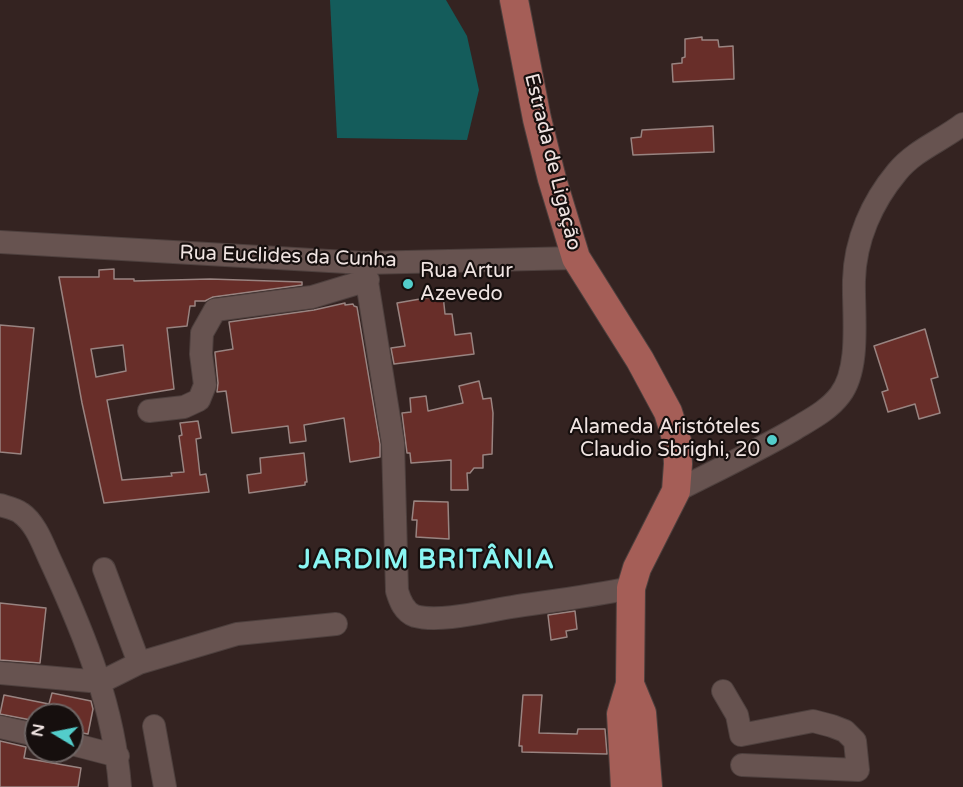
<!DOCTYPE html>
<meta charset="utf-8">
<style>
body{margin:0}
#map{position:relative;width:963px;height:787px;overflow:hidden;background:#342321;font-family:"Varela Round",sans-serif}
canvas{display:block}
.north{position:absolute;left:24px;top:703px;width:60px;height:60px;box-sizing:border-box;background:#160f0e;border:2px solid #6d6463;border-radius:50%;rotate:280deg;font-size:16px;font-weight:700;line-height:24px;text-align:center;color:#f0e4e2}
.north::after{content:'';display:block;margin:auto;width:21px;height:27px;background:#53cdcb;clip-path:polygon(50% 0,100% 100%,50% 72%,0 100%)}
</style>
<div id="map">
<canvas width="963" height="787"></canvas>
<div class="north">N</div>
</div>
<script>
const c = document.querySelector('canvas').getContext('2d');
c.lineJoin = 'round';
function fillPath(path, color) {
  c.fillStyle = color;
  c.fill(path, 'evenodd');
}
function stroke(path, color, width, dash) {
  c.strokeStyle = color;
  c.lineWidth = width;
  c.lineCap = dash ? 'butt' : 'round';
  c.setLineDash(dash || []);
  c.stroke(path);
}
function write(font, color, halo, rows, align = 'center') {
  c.font = font + ' "Varela Round",sans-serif';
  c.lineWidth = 4.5;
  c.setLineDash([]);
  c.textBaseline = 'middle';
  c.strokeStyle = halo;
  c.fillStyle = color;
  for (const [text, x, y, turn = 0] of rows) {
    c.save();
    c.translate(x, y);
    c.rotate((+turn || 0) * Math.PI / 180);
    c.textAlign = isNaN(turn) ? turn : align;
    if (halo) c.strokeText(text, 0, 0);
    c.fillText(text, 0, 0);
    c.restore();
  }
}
fillPath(new Path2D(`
 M330,0H446L467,36L479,90L467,140L337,138Z`), '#145c5b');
const building = new Path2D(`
 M702,37V40H718L719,47L733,46L734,79L673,82L672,64L682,63V58L685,57V39Z
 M713,126L714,152L633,155L631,138L641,137L642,130Z
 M114,269V279H134V281L210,279L302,282V285L213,297L205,301H195V306H190L187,326L167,328L174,389L107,400L122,480L172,476L171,473L184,472L179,436L182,435L180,423L198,421L201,438L196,439L200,475L206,474L209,492L104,503L82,403L59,277H99V270ZM123,345L126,371L96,377L91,349Z
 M443,295L445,314H452L455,335L471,333L474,354L394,364L391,348L405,346L397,303Z
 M345,303V305L353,304L354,306L357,307L380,444V457L350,462L344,418L304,425L306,441L290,443L288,426L232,433L226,391L217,392L218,383L215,353V352L233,349L229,322L314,310Z
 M0,325L34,328L21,454L0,452Z
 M925,329L938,377L931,379L940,413L919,419L915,404L888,412L882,392L888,390L874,346Z
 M479,381L483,399L491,398L493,413L492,454L483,455V468H474L470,473H467L468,490H451V460L411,463L410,453H407L402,413L411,412L410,398L426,396L428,411L463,403L459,386Z
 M304,453L307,482H305V485L249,493L247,475L261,473L260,458Z
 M414,501L448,502L449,539L416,537L417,520H412Z
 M0,603L46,608L40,663L0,660Z
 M575,611L577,629L566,631L567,637L551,640L548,615Z
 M52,693L91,701L93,709L88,734L72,731V715H36V721L0,714L4,695L49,704Z
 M523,695H542L539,733L577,734L578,729H605L607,754L522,752V746H519Z
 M0,741L26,747L24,758L81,768L78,787H0Z`);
fillPath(building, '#682e29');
stroke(building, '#998481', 1.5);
const minor = new Path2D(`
 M0,242L364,263L576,258
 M364,263L393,443L397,591C400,601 404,612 415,616C440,623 486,611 512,607C552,601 591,596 631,588
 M149,411L184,407L199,400L205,385L201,354L202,333L215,310L312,297L368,280
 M676,491C715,471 755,452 793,430C809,420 828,411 840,395C861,368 853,313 854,280C855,240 872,202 897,172C915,150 941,141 963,124
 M0,505C6,507 16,509 21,513C37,524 44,548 52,564C85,636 114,707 120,787
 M104,569L139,663
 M0,673L101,682L139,663L237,634L336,624
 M723,691L737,715L741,735L813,721L832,726L845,731L855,741L858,770L742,765
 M154,726L165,787
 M0,727L36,735
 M72,744L118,756`);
const major = new Path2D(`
 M514,0L537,119L552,179L576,258L640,360L668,412L677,441L678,464L676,491L637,568L631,588L630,684L621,714L625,787
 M630,684L642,713L648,787`);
stroke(minor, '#4e403e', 24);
stroke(major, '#4e403e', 30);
stroke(minor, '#675350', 22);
stroke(major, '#a55e57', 28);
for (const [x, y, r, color] of [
 [408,284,6,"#53cdcb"],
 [772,440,6,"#53cdcb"]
]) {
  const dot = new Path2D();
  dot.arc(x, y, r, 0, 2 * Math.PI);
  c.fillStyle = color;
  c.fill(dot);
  stroke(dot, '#160f0e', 2);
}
write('20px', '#f0e4e2', '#160f0e', [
 ["Estrada de Ligação",552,162,76],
 ["Rua Euclides da Cunha",288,257,2]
]);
write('20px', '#f0e4e2', '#160f0e', [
 ["Rua Artur",420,272],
 ["Azevedo",420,295],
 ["Alameda Aristóteles",760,428,"right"],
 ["Claudio Sbrighi, 20",760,451,"right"]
], 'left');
c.letterSpacing = '1.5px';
write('bold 26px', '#8af6f3', '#160f0e', [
 ["JARDIM BRITÂNIA",427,561]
]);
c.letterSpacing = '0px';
</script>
